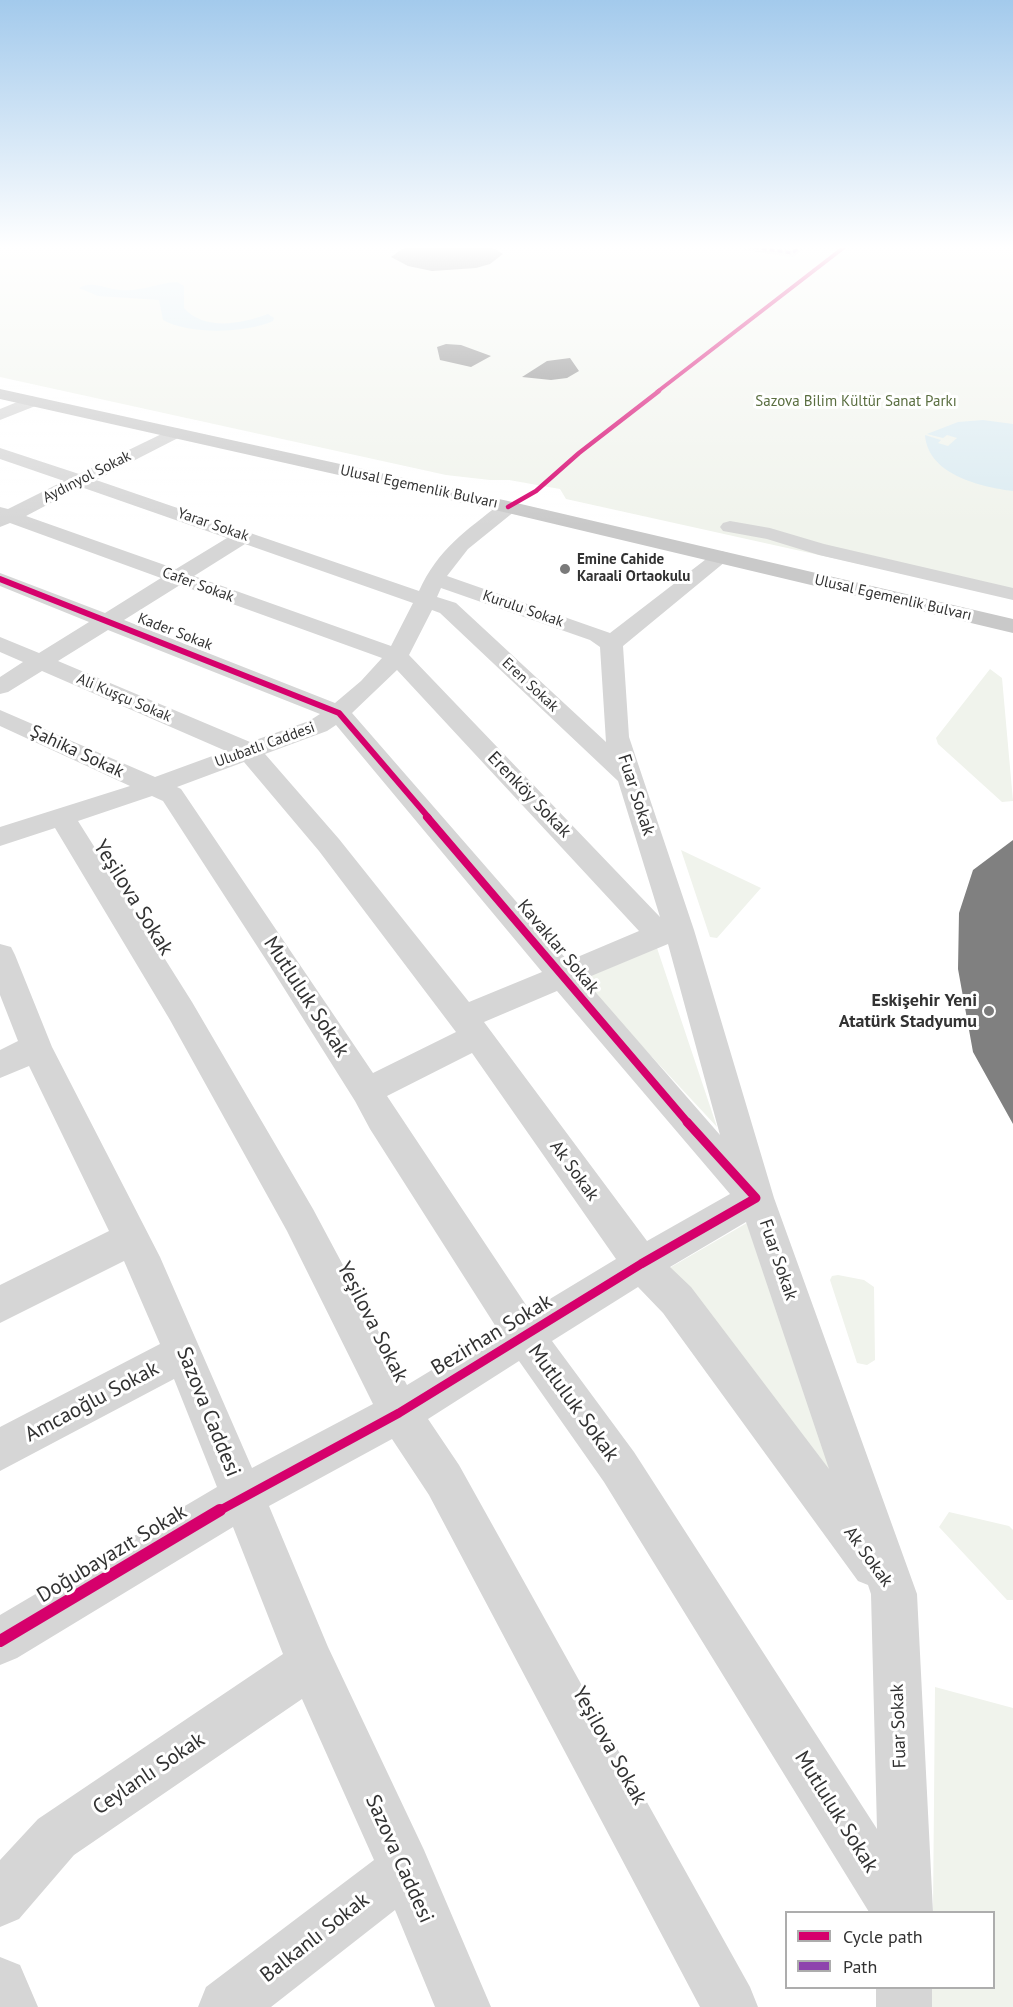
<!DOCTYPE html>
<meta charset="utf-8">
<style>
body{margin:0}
#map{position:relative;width:1013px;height:2007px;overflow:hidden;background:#fff;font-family:"PT Sans",sans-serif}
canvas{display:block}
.legend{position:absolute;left:785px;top:1911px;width:210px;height:78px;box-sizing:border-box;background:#fff;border:2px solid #adadad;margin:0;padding:8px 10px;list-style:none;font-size:18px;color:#323232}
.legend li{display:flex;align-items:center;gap:12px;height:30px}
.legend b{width:30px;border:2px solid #adadad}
</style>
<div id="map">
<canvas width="1013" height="2007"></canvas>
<ul class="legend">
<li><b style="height:8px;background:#d6006c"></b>Cycle path</li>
<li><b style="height:8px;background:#8e44ad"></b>Path</li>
</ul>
</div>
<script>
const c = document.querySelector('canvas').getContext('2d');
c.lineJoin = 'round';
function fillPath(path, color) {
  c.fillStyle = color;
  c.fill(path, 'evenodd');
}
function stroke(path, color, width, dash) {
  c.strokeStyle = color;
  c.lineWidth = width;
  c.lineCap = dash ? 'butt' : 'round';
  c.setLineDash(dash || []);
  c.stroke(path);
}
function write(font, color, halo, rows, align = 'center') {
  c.font = font + ' "PT Sans",sans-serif';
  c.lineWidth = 6;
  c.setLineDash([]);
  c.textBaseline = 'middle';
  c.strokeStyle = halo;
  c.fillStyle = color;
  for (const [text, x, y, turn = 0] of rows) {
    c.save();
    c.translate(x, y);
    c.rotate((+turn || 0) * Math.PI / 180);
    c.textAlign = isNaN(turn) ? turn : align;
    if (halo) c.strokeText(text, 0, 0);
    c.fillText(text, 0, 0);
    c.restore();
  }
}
fillPath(new Path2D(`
 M0,245H1013V598L566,499L560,489L509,480H490L446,475L0,377Z
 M990,669L1002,678L1013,801L1002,802L938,744L936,738Z
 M681,850L761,888L717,938L710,937Z
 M656,945L717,1127L577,976Z
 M752,1220L834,1476L666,1270Z
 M838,1275L864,1280L874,1287L875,1360L867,1365L857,1363L830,1280L832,1276Z
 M949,1512L1009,1526L1013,1530V1600H1007L939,1527Z
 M935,1687L1013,1708V2007H932V1988H994V1912H933Z`), '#f0f3ec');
fillPath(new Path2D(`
 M177,282L184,286V308C204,331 242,324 268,314L274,318L273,321C247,333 189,335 163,320L159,300L98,296L79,288C92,280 106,289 120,290C141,292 157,283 177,282Z
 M983,420L1013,424V491C981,487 928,475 925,435L941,440L938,443L948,446L957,438L947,435L943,438L927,434L958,422Z`), '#dbebf1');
fillPath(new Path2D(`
 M408,245H488L503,254L490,264L476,268L432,271L408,266L391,257Z
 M446,344L461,345L491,356L471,367L440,360L437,347Z
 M570,358L579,371L567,378L551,380L522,377L547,361Z
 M1013,840V1124L973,1052L958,969L959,913L973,870Z`), '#808080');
fillPath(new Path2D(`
 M732,245H763L789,249L795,245H809L792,257L738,249Z
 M32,396L40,401L38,405L0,420V409Z
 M174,428L180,429L183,433L180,437L96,480L419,591C438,549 466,531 501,503H515L518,507L515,511L468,549L447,576L610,633L714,553L721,551L728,553L731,557L623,646L629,737L694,930L774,1198L917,1594L933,1912H869L604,1482L519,1361L428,1419L459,1465L750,1987L758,2007H700L429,1495L392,1439L269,1506L328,1647L424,1850L491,2007H435L395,1910L271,2007H198L206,1987L374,1860L302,1699L74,1855L19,1919L0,1927V1860L38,1819L283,1654L233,1527L17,1658L0,1665V1615L217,1487L174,1379L0,1471V1427L160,1344L124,1261L0,1323V1285L109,1231L29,1066L0,1078V1050L18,1041L0,995V944L11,947L15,955L52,1047L160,1257L252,1468L373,1404L287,1231L170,1020L55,828L0,846V827L130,786L0,726V710L155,777L226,751L42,671L8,692L0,694V677L23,662L0,652V637L39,653L89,622L0,586V573L105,613L161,578L10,523L0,527V507L8,509L64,481L0,459V448L79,474ZM81,487L227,538L176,569L26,516ZM245,544L413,603L391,646L194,576ZM180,585L382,658L361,681L335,703L124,620ZM441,588L590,640L600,647L606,742L456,603L437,597ZM432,610L440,613L618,781L660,917L409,655ZM108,630L320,714L309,721L250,742L58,661ZM397,670L639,931L568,961L352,713ZM336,725L542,972L469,1002L339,839L265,754L327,731ZM244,762L319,851L456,1032L373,1073L181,789L177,787ZM152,796L163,801L270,966L355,1101L370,1129L498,1330L407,1385L313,1209L192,1002L78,821ZM668,944L720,1135L584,979ZM557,991L730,1194L647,1241L484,1022ZM472,1053L616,1259L530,1311L387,1096ZM746,1222L829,1469L691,1287L670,1267ZM638,1287L663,1313L858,1581L868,1585L871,1594L877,1829L634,1452L552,1341Z
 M730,521L770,528L824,544L1013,588V600L819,555L767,539L723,531L720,527L723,523Z
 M0,1957L20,1965L38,2007H0Z
 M876,1988H932V2007H876Z`), '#d6d6d6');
fillPath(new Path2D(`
 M0,389L508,501L1013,619V633L508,513L0,399Z`), '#c9c9c9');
stroke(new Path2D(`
 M738,245L792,253L803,245`), '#8e44ad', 3, [5, 3]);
stroke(new Path2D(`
 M657,392L847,245`), '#d6006c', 4);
stroke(new Path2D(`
 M508,507L536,491L579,453L659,391`), '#d6006c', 4.5);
stroke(new Path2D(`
 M0,579L339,713L429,818`), '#d6006c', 6);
stroke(new Path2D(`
 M427,817L688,1123`), '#d6006c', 8);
stroke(new Path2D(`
 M217,1512L399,1413L641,1264L756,1198L687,1122`), '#d6006c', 9);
stroke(new Path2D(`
 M0,1641L220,1510`), '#d6006c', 12);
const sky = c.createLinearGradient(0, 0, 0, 526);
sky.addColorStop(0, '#a3caec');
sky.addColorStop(0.47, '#fff');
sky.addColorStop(1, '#ffffff00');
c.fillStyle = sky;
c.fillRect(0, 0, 1013, 526);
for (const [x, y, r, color] of [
 [565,569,6,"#7a7a7a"],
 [989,1011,6,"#7a7a7a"]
]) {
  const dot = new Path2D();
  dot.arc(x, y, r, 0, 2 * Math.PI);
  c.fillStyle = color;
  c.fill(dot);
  stroke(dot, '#fff', 2);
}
write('15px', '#5a6e40', '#fff', [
 ["Sazova Bilim Kültür Sanat Parkı",856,402]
]);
write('15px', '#323232', '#fff', [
 ["Aydınyol Sokak",87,477,-27],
 ["Ulusal Egemenlik Bulvarı",419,487,12],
 ["Yarar Sokak",213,525,19],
 ["Cafer Sokak",198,585,20],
 ["Ulusal Egemenlik Bulvarı",893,598,13],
 ["Kurulu Sokak",523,609,19],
 ["Kader Sokak",175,632,21],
 ["Eren Sokak",530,685,43],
 ["Ali Kuşçu Sokak",124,698,23],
 ["Ulubatlı Caddesi",265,745,-20]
]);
write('bold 15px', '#323232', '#fff', [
 ["Emine Cahide",577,560],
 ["Karaali Ortaokulu",577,577]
], 'left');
write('18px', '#323232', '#fff', [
 ["Şahika Sokak",77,752,25],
 ["Erenköy Sokak",529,795,46],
 ["Fuar Sokak",636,795,72],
 ["Kavaklar Sokak",558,947,50],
 ["Ak Sokak",574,1171,54],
 ["Fuar Sokak",778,1260,71],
 ["Ak Sokak",868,1557,54],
 ["Fuar Sokak",899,1726,-92]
]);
write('bold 18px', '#323232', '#fff', [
 ["Eskişehir Yeni",977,1001],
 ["Atatürk Stadyumu",977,1022]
], 'right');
write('21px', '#323232', '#fff', [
 ["Yeşilova Sokak",133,898,58],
 ["Mutluluk Sokak",306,997,57],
 ["Yeşilova Sokak",372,1322,63],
 ["Bezirhan Sokak",492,1335,-31],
 ["Amcaoğlu Sokak",92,1402,-28],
 ["Mutluluk Sokak",573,1403,54],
 ["Sazova Caddesi",208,1412,68],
 ["Doğubayazıt Sokak",112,1554,-31],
 ["Yeşilova Sokak",609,1746,61],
 ["Ceylanlı Sokak",149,1774,-34],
 ["Mutluluk Sokak",836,1812,58],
 ["Sazova Caddesi",399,1859,66],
 ["Balkanlı Sokak",315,1938,-38]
]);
</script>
